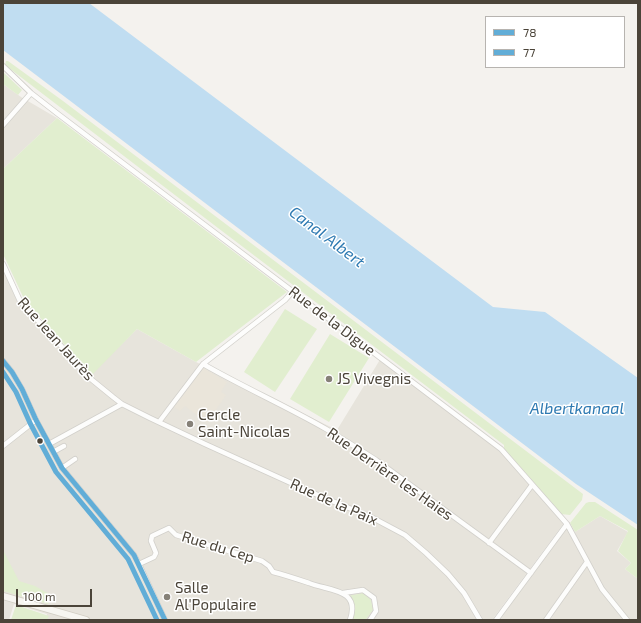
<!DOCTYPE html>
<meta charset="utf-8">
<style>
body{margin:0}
#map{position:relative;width:641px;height:623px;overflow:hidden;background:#f4f2ee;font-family:"Exo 2",sans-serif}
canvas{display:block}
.frame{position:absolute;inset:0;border:4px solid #4b4439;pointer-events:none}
.legend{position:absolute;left:485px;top:16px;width:140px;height:52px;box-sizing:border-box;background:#fff;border:1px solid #b7b4b0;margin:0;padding:5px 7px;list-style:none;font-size:12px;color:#4b4439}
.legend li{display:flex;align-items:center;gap:8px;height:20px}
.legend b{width:20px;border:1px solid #b7b4b0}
.scale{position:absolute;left:16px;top:589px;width:76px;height:18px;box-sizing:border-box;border:2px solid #4b4439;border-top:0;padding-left:5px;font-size:12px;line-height:14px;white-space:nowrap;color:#4b4439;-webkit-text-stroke:3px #fff;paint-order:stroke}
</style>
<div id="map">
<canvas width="641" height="623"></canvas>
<div class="frame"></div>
<ul class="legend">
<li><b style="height:5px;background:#61add7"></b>78</li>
<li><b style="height:5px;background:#61add7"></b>77</li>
</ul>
<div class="scale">100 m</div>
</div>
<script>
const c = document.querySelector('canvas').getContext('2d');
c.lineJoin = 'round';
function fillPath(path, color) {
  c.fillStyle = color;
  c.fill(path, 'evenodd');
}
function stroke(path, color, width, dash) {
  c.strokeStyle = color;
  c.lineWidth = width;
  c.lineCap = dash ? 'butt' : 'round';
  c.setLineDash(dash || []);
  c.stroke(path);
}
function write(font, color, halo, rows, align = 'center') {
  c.font = font + ' "Exo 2",sans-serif';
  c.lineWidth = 3;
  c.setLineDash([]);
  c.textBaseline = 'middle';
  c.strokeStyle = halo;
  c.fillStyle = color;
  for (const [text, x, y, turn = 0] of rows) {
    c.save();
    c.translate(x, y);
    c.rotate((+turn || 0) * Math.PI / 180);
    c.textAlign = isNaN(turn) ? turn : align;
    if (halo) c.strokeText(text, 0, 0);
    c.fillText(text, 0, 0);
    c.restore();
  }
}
fillPath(new Path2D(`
 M3,84L21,97L57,118L3,169Z
 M3,269L17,301L87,377L137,329L196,362L337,430L381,358L499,448L564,523L492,620H45L47,614L14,604L9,620H3Z
 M600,516L628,532L617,551L631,563L625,569L638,579V620H495L569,522L575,532Z`), '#e7e4dc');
fillPath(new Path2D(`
 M203,368L227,382L221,392L226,395L207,423L185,406L180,411L174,407Z`), '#eae5da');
fillPath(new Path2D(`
 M6,61H8L63,101L583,494L582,500L570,515L561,514L504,449V445L218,228L5,65Z
 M3,72L22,90L18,95L3,84Z
 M57,118L287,292L196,362L137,329L92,375L25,301L3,254V169Z
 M285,309L317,329L275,392L244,372Z
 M330,334L369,358L329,422L290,399Z
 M589,502H595L638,530V579L625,569L631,563L618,551L628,531L600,516L575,532L570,523L586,503Z
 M3,550L19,581L35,586L51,595L48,604L3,591Z
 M363,593L371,600L373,610L366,619L352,620L354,608L348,596Z
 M16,605L49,616L47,620H11Z`), '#e1eecf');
fillPath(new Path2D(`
 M3,3H89L493,307L545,312L638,378V525L576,484L3,50Z`), '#c0ddf1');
const street = new Path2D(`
 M3,66L31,93L58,114L501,449L567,524L602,589L627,620
 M3,125L31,93
 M3,264L20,301L62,347L86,375L113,397L122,404L150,418L205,444L313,493L373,518L405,535L426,553L448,574L464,593L480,620
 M3,361L12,372L22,389L36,420L62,468L134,555L139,564L165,620
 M203,364C243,387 286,406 326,429C343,439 359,449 376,460L531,573
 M159,422L203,364L285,300L293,291
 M49,444L122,404
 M3,446L36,420
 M53,452L64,446
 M62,468L75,459
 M489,543L532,485
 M139,564L154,557L156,553L151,541L152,536L169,528L176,535L262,561L269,566L273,572C285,575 297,579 309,583C328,591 361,588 350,620
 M343,593L363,590L374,598L376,611L370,620
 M496,620L567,524
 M546,620L587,562`);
const secondary = new Path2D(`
 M3,596L86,620`);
stroke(street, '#d2d0cb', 6);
stroke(secondary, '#d3cfc5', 8);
stroke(street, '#fdfdfc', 4.5);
stroke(secondary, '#f7f6f1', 6);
stroke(new Path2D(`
 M3,361L12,372L22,389L36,420L62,468L134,555L165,620`), '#61add7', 5);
stroke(new Path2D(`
 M3,372L16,392L30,423L56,472L128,559L157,620`), '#61add7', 5);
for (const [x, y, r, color] of [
 [329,379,4,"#868178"],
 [190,424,4,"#868178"],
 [40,441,3.5,"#4b4439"],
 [167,597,4,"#868178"]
]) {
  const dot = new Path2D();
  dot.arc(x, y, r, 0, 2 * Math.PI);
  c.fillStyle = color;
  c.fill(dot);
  stroke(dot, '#fff', 1.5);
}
write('15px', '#4b4439', '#fff', [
 ["Rue de la Digue",332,321,37],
 ["Rue Jean Jaurès",56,339,48],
 ["Rue Derrière les Haies",390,474,35],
 ["Rue de la Paix",334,502,24],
 ["Rue du Cep",218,547,17]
]);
write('15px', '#4b4439', '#fff', [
 ["JS Vivegnis",337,379],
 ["Cercle",198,415],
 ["Saint-Nicolas",198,432],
 ["Salle",175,588],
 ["Al'Populaire",175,605]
], 'left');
write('italic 16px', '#2e7ab2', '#fff', [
 ["Canal Albert",327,237,37],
 ["Albertkanaal",577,409]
]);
</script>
